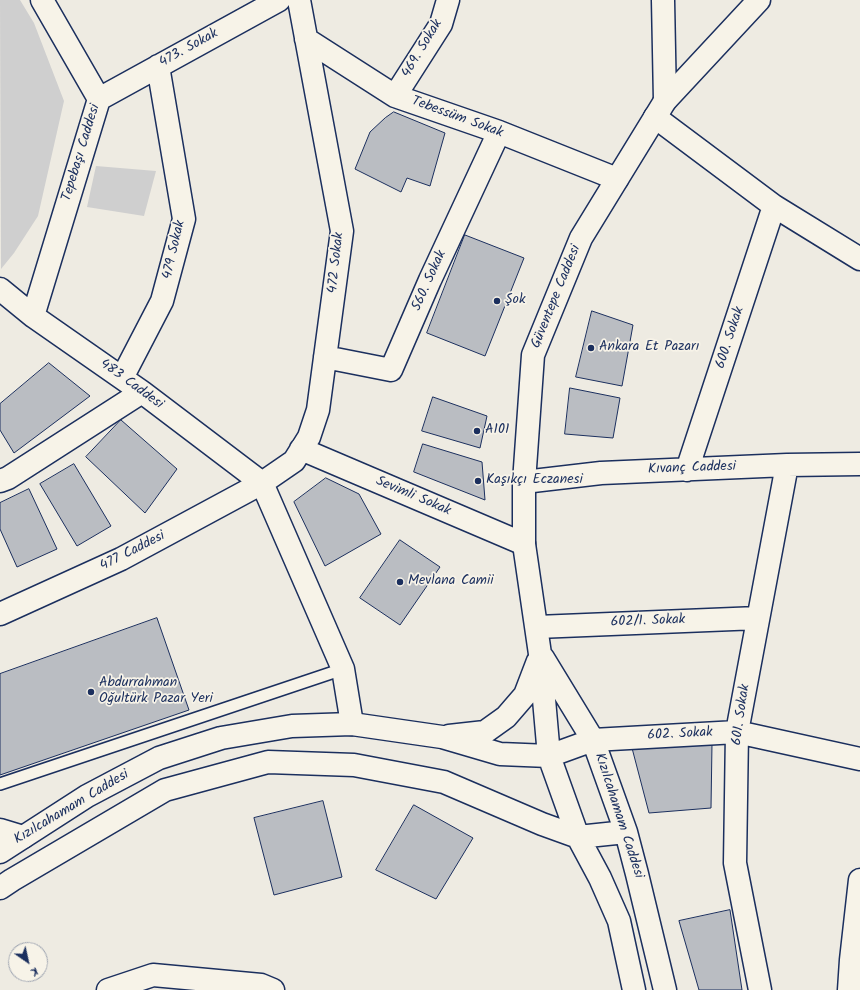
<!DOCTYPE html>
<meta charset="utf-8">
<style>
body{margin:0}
#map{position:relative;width:860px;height:990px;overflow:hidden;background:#eeebe2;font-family:Kalam,sans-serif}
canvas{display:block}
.north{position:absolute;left:8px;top:942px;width:40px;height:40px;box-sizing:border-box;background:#f7f3e8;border:1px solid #9fa5b1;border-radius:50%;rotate:146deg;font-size:11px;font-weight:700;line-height:16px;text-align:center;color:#1b2f5e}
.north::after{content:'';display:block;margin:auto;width:14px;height:18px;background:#1b2f5e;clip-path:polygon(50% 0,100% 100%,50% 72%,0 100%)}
</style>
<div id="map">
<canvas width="860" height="990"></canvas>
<div class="north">K</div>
</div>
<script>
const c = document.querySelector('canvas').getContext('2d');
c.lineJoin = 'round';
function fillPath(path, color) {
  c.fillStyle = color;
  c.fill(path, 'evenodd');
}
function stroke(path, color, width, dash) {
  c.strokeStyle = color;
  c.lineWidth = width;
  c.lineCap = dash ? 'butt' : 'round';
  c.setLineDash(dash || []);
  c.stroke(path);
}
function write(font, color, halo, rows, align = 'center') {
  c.font = font + ' Kalam,sans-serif';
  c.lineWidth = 3.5;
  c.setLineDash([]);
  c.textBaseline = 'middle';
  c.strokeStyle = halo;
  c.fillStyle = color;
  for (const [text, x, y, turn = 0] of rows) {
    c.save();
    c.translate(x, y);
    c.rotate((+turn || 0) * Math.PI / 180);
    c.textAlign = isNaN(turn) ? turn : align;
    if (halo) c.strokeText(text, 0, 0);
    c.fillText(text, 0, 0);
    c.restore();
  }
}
fillPath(new Path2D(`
 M0,0H20L34,23L64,101L38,216L14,253L1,269Z
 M96,166L156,171L144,216L87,207Z`), '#cfcfcf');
const building = new Path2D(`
 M394,112L445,133L430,186L407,178L401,192L355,169L370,132L385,118Z
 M465,235L524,258L485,356L427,333Z
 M592,311L633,325L622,386L576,377Z
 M49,363L90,396L14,453L0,430V404Z
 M570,388L620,398L613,438L565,434Z
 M433,397L487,416L480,448L422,431Z
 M121,420L177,469L145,513L86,457Z
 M423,444L482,462L485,500L414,472Z
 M74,464L111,526L77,546L40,484Z
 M326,478L359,494L381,534L325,566L294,502Z
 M29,489L57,549L17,567L0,529V503Z
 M400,540L440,567L400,625L360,598Z
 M157,618L189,710L0,775V674Z
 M712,744L711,808L649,813L632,748Z
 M323,801L342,877L274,895L254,818Z
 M414,805L473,838L436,899L376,870Z
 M730,910L742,990H699L679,921Z`);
fillPath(building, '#babdc2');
stroke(building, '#1b2f5e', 1);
const lane = new Path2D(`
 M0,784L343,669`);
const street = new Path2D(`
 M663,0L665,101
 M306,39L395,96L499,132L617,179
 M395,96L441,24L448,0
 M99,99L279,0
 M655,117L774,206L860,259
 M0,289L33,316L142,392L262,483L343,669L352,724
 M33,316L99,99L42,0
 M325,357L391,370L430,280L499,132
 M122,378L162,301L184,219L158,66
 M301,449L524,544
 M687,470L774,206
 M0,481L8,478L142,392
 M524,482L601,473L787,465L860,464
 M0,614L121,559L262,483L294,461L309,437L318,410L342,231L299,0
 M537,627L758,618
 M593,740L737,732L860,759
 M0,830L23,837
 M108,990L153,975L261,985L273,990
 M760,990L735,863L737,732L787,465
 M849,990L851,960L860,880`);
const secondary = new Path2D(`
 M543,658L593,740
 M449,736L485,732L506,717L525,695L538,661
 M0,852L87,796L159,758L221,738L292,726L352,724L442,737L500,754L549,756L593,740L626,832L637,874L665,990
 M0,888L12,880L165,790L268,762L354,765L444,782L542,824L578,837L626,832
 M634,990L619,921L600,878L578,837L549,756L540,654L524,544V482L533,355L581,238L665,101L759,0`);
stroke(lane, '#1b2f5e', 14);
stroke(street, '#1b2f5e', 25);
stroke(secondary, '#1b2f5e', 25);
stroke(lane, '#f7f3e8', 11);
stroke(street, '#f7f3e8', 22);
stroke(secondary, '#f7f3e8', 22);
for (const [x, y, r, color] of [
 [497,301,4,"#1b2f5e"],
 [591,348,4,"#1b2f5e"],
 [477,431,4,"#1b2f5e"],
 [478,481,4,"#1b2f5e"],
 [400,582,4,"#1b2f5e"],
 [91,692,4,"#1b2f5e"]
]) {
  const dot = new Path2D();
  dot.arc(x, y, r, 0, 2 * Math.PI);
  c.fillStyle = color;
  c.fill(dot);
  stroke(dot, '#f7f3e8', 1.5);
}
write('14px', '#1b2f5e', '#f7f3e8', [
 ["473. Sokak",189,49,-29],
 ["469. Sokak",423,49,-59],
 ["Tebessüm Sokak",457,118,20],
 ["Tepebaşı Caddesi",82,153,-73],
 ["479 Sokak",175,250,-77],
 ["472 Sokak",337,263,-84],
 ["560. Sokak",430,281,-66],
 ["Güventepe Caddesi",557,297,-68],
 ["600. Sokak",731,338,-72],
 ["483 Caddesi",131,385,36],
 ["Kıvanç Caddesi",692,469,-2],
 ["Sevimli Sokak",413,497,23],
 ["477 Caddesi",133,552,-27],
 ["602/1. Sokak",648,622,-2],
 ["601. Sokak",742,715,-82],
 ["602. Sokak",680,735,-3],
 ["Kızılcahamam Caddesi",72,808,-31],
 ["Kızılcahamam Caddesi",618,816,72]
]);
write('14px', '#1b2f5e', '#f7f3e8', [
 ["Şok",505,301],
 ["Ankara Et Pazarı",599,348],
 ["A101",485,431],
 ["Kaşıkçı Eczanesi",486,481],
 ["Mevlana Camii",408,582],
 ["Abdurrahman",99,684],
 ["Oğultürk Pazar Yeri",99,700]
], 'left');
</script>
